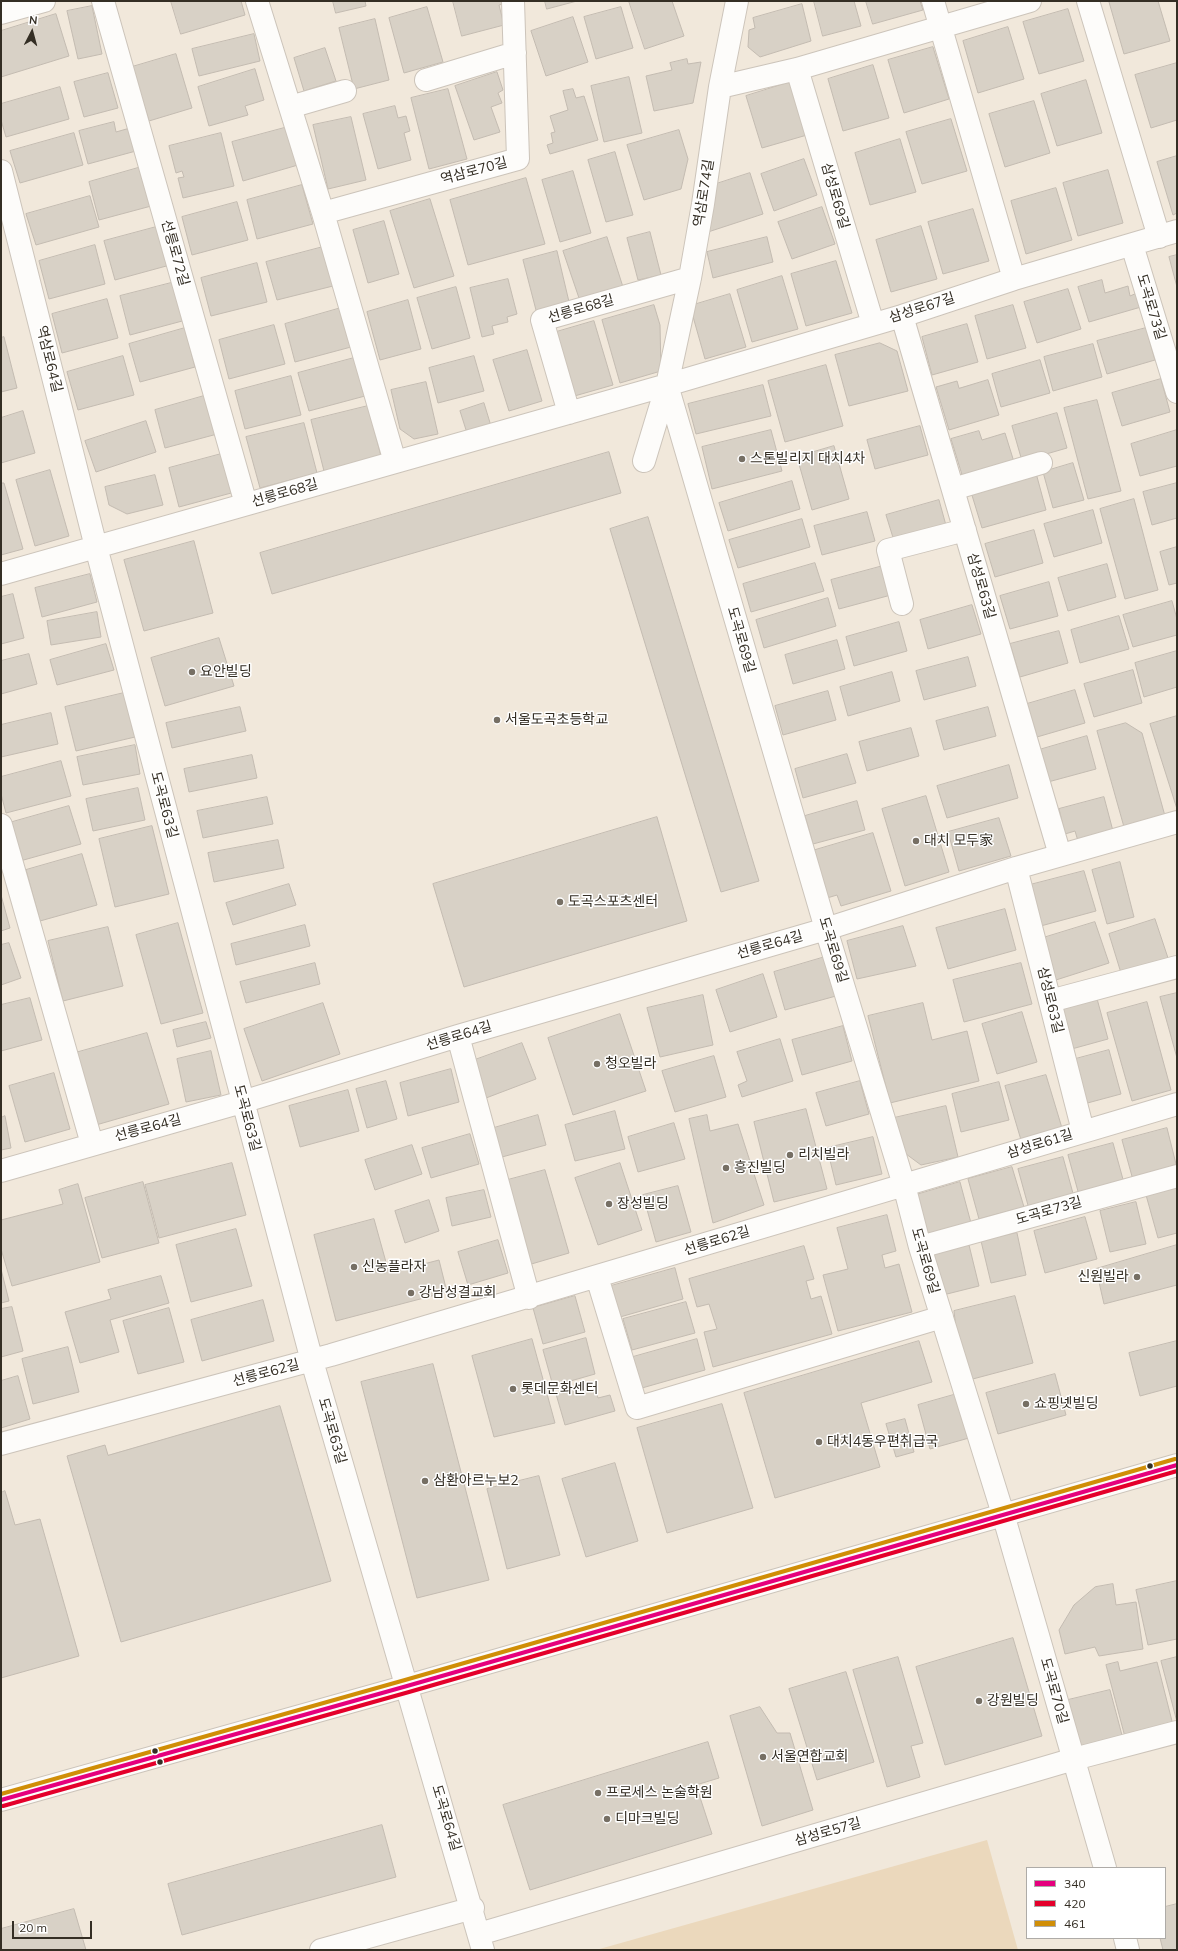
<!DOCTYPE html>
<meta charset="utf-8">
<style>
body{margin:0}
#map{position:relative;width:1178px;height:1951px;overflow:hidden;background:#f1e8db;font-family:Mulish,sans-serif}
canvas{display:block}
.frame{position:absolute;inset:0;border:2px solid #342e24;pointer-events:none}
.legend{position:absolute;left:1026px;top:1867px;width:140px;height:72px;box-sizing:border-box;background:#fff;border:1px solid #aeaba7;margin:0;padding:5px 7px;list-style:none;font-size:12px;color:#342e24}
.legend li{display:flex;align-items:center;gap:8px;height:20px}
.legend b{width:20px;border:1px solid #aeaba7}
.north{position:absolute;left:12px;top:12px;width:40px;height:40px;-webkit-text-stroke:3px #fff;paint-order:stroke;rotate:6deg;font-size:11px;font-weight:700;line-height:16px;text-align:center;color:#342e24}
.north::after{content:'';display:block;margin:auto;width:14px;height:18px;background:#342e24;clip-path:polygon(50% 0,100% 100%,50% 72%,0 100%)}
.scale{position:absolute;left:12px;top:1921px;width:80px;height:18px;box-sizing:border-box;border:2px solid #342e24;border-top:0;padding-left:5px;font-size:12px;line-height:14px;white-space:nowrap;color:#342e24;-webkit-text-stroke:3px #fff;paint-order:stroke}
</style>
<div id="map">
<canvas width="1178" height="1951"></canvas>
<div class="frame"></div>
<ul class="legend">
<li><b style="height:5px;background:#e5007d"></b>340</li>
<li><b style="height:5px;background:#e4002b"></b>420</li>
<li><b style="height:5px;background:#d08e07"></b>461</li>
</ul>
<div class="north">N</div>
<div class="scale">20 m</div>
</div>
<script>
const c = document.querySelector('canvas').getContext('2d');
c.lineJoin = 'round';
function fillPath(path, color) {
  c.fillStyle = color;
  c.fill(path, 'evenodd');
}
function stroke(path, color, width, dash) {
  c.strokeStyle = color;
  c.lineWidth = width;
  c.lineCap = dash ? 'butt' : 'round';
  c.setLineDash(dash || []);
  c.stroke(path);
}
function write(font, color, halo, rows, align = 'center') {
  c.font = font + ' Mulish,"Noto Sans KR",sans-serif';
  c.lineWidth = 3;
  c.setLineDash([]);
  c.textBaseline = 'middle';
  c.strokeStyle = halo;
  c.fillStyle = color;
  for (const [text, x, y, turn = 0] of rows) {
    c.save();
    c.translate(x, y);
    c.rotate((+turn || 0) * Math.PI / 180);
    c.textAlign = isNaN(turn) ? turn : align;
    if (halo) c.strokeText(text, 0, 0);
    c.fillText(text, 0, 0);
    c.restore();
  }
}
fillPath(new Path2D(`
 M987,1840L1018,1950H596Z`), '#ebd8bc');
const building = new Path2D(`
 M171,1H241L245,15L181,34Z
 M333,1H365L366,6L336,13Z
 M453,1H505L506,3L499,5L504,25L462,36Z
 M545,1H577L547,9Z
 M629,1H672L684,36L645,49Z
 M814,1H854L861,26L823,36Z
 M866,1H920L923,10L873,24Z
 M1111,1H1158L1170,41L1124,54L1109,2Z
 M802,4L811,41L760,57L748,47L749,30L755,28L753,18Z
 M92,6L102,54L78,59L67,11Z
 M427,7L443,62L404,73L389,18Z
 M621,7L633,48L596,59L584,17Z
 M1068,9L1084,61L1039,74L1023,22Z
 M56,14L69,56L1,77V31Z
 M573,17L588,62L546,76L531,31Z
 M375,19L389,80L354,89L339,28Z
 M1008,27L1024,79L978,93L963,41Z
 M254,34L260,61L199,76L192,49Z
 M933,47L949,99L904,113L888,60Z
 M325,48L336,81L304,91L294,58Z
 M176,54L192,108L149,121L132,67Z
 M687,59L688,64L701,62L693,103L654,111L646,76L672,70L670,63Z
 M1177,63V120L1151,128L1135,75Z
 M873,65L889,118L843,131L828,79Z
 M255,69L264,100L245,106L248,115L209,126L198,87Z
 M497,72L503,90L498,93L502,103L491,107L500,132L474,140L455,86Z
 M108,73L118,108L84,117L74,82Z
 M629,77L642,133L604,142L591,86Z
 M1086,80L1102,133L1057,146L1041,94Z
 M791,82L807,135L762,148L746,96Z
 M60,87L69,119L6,137L1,120V104Z
 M448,89L467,159L429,169L411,98Z
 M573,89L576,98L584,96L598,140L550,154L547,145L553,143L551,133L555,132L550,116L568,110L563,91Z
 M1034,101L1050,153L1005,167L989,114Z
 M395,106L398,118L406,116L410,131L404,133L411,160L378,169L363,114Z
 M351,117L366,180L328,189L313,125Z
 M951,119L967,171L922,184L906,132Z
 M114,122L116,132L130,128L136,151L88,164L79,131Z
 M288,127L298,165L243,181L232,142Z
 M679,130L688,159L681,189L644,200L627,145Z
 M74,133L83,165L20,183L10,151Z
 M221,133L234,186L183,198L178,178L184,177L182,171L176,173L169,146Z
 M900,139L916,192L870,205L855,153Z
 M615,152L633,215L606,222L588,160Z
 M1177,156V213L1173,215L1157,162Z
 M804,159L817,195L774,211L761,174Z
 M145,166L155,205L99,220L89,182Z
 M1108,170L1123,223L1078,236L1063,183Z
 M573,171L591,233L560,242L542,180Z
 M750,173L763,214L708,232L716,184Z
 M526,178L545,244L468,265L450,200Z
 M302,185L313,224L257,239L247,200Z
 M1056,188L1072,240L1026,254L1011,201Z
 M90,196L99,227L36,245L26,214Z
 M430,199L454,276L414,288L390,211Z
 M237,202L248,240L192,255L182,217Z
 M822,207L835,244L792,259L778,222Z
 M973,209L989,261L943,274L928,222Z
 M384,221L399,274L368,283L353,230Z
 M160,226L170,265L115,280L104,241Z
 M921,226L937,279L891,292L876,240Z
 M650,232L661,275L638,280L627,238Z
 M607,237L623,287L580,301L563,251Z
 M767,237L773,262L713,278L707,252Z
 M95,245L105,284L49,299L39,261Z
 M323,247L333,286L277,300L266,262Z
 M557,251L570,306L537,314L523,260Z
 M1177,255V287L1169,257Z
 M836,261L852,313L806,326L791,274Z
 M257,263L267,302L211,316L201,278Z
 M782,276L798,329L752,342L737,290Z
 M508,279L517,314L507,317L508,322L492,326L494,334L482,337L470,288Z
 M1102,280L1105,293L1128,286L1130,296L1137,293L1141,307L1089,322L1078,287Z
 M175,282L186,320L130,335L120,296Z
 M456,287L470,338L432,349L417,298Z
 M1068,289L1081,329L1037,343L1024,302Z
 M730,294L746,347L705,359L690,306Z
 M107,299L118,338L62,353L52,314Z
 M408,300L421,349L380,360L367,312Z
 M654,305L660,325L661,371L620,383L602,320Z
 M1013,305L1026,348L987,359L975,316Z
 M341,308L351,347L295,362L285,324Z
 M594,321L613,385L571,397L553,333Z
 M967,324L978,362L932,375L922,337Z
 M274,325L285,364L229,379L219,340Z
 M185,328L195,367L140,382L129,344Z
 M1146,328L1155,360L1107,374L1097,341Z
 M4,337L17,388L1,392V338Z
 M880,343L897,351L908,391L849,406L835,355Z
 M1093,344L1102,377L1053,391L1044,357Z
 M527,350L542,401L509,411L493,360Z
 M123,356L134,395L78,410L67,372Z
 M474,356L484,391L438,403L429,368Z
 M354,358L365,396L309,411L298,373Z
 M1040,360L1050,393L1001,407L992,374Z
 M826,365L843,426L785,442L768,381Z
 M291,376L301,415L245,429L235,391Z
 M1161,379L1170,412L1122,426L1112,393Z
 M988,380L999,415L949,430L936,387L957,381L959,388Z
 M426,382L438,434L414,439L400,429L391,390Z
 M763,385L771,416L696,434L688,404Z
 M211,394L221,433L165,448L155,410Z
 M1097,400L1121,491L1088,499L1064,408Z
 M484,403L491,426L467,433L460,411Z
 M368,406L381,456L324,471L311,420Z
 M23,411L35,453L1,463V418Z
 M1057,413L1067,448L1022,461L1012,426Z
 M146,421L156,452L96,472L85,441Z
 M304,423L317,473L260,488L246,437Z
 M920,426L928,455L875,469L867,440Z
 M771,430L782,471L712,489L702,447Z
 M1177,430V466L1140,476L1131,444Z
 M979,431L982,440L1005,433L1014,462L963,478L951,439Z
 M834,446L849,499L812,510L797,457Z
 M609,452L621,493L272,594L260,553Z
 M225,453L235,492L179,507L169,468Z
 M1073,463L1084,500L1053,508L1043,472Z
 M50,470L69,536L35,546L16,480Z
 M1036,473L1046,510L982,528L971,492Z
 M155,475L163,505L127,514L109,505L105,487Z
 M792,481L800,509L728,531L719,503Z
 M1,483H4L23,549L1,555Z
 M1177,483V518L1152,525L1143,492Z
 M1134,499L1158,590L1125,599L1100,509Z
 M939,500L947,529L895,544L886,515Z
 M1093,510L1102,543L1054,557L1044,524Z
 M867,512L875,541L822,555L814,526Z
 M648,517L759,881L721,892L610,529Z
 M802,519L810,547L738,568L729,540Z
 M1034,530L1043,563L995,577L985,544Z
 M194,541L213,613L144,631L124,560Z
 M1177,547V583L1169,585L1160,552Z
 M815,563L824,591L751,612L743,584Z
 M1107,564L1116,597L1068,611L1058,578Z
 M883,566L891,595L839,609L831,580Z
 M90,574L97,602L42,617L35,588Z
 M1049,582L1058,616L1010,629L1000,596Z
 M13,594L24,638L1,644V597Z
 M828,598L836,626L764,648L756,620Z
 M1172,601L1177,619V635L1133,647L1123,615Z
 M972,605L981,634L928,649L920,620Z
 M97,612L101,637L51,645L47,621Z
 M1119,616L1129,649L1080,663L1071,630Z
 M899,622L907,651L854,666L846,637Z
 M1059,631L1068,663L1020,677L1010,644Z
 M219,638L234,686L165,706L151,658Z
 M837,640L845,669L793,684L785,655Z
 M106,644L114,670L57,685L50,660Z
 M1177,651V687L1144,697L1135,663Z
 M29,654L37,684L1,694V661Z
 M968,657L976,686L924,700L916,671Z
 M1133,670L1142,703L1094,717L1084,684Z
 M892,672L900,701L848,716L840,687Z
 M1075,690L1085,723L1037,737L1027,704Z
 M828,691L836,720L783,735L775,706Z
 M124,693L135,737L76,751L65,707Z
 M240,707L246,731L172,748L166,723Z
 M988,707L996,736L944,750L936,721Z
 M51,713L58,744L1,757V725Z
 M1177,716V809L1150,724Z
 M1126,723L1142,733L1165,816L1124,827L1097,731Z
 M911,728L919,756L867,771L859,742Z
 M1087,736L1096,769L1048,782L1039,750Z
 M135,745L140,774L83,785L77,757Z
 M847,754L856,783L803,798L795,769Z
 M252,755L257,778L189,792L184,769Z
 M61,761L71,796L6,813L1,794V777Z
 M1009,765L1018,798L947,818L937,786Z
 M138,788L145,820L93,831L86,799Z
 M926,796L949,872L905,886L882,809Z
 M267,797L273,824L203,838L197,811Z
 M1104,797L1113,831L1078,841L1075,831L1065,834L1059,809Z
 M857,801L865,830L813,844L805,816Z
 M69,806L81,844L20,861L9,823Z
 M657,817L687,921L464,987L433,884Z
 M999,818L1011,856L959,871L948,832Z
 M152,826L169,894L115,907L99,839Z
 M873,833L891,891L841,906L837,895L827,898L812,851Z
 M278,840L284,868L214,882L208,853Z
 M82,854L97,905L40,921L26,870Z
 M1120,862L1134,917L1107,924L1092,870Z
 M1084,871L1096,911L1037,927L1026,886Z
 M289,884L296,905L233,925L226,903Z
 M1,895L10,928L1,931Z
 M1005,909L1016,950L948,969L936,928Z
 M1155,919L1168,958L1121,973L1109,934Z
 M1095,922L1109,963L1056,980L1043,938Z
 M178,923L203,1013L161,1024L136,935Z
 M305,925L310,946L236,965L231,944Z
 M903,926L916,966L857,979L847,941Z
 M108,927L123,986L63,1001L48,941Z
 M9,943L21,978L1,985V945Z
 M825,957L836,996L785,1010L774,972Z
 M315,963L320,984L246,1003L240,982Z
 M1021,963L1032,1004L964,1022L953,980Z
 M763,974L777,1017L730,1032L716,990Z
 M1177,993V1058L1160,997Z
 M703,995L713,1045L660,1057L647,1008Z
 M1096,995L1108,1039L1068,1050L1055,1006Z
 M30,998L42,1040L1,1051V1005Z
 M1147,1002L1171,1090L1132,1101L1107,1013Z
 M323,1003L340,1054L262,1081L244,1029Z
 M923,1003L932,1040L967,1031L979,1081L890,1103L868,1016Z
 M1022,1012L1037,1062L997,1074L982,1024Z
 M620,1014L646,1091L573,1115L548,1038Z
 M206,1022L211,1038L177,1047L173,1030Z
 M843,1026L852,1061L802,1075L792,1040Z
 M147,1033L169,1104L96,1125L75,1053Z
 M780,1039L793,1081L742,1097L738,1085L747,1081L737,1052Z
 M522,1043L536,1079L486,1098L472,1061Z
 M1109,1050L1121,1094L1080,1105L1068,1061Z
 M211,1051L221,1095L186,1102L177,1059Z
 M714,1056L726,1097L675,1112L662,1071Z
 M451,1069L459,1102L408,1116L400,1083Z
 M54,1073L70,1129L25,1142L9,1086Z
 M1046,1075L1062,1128L1021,1140L1005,1086Z
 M386,1081L397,1119L367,1128L356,1089Z
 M860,1081L869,1114L826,1126L816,1093Z
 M999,1082L1009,1120L961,1132L952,1094Z
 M348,1090L359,1131L300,1147L289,1106Z
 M946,1106L958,1157L921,1165L902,1151L894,1118Z
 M806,1109L827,1189L774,1202L754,1122Z
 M615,1111L625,1149L575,1161L565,1125Z
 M538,1115L546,1145L502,1157L494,1128Z
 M707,1115L710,1131L738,1124L764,1205L713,1223L689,1119Z
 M5,1116L11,1148L1,1150V1118Z
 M674,1123L685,1159L638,1172L628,1137Z
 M1167,1128L1177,1168L1133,1180L1122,1140Z
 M470,1134L479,1164L431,1178L422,1148Z
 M873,1137L882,1174L836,1185L827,1148Z
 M1113,1143L1124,1183L1079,1195L1068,1155Z
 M412,1145L422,1174L375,1190L365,1160Z
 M1063,1157L1074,1197L1029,1209L1018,1169Z
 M232,1163L246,1215L159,1238L145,1185Z
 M620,1163L642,1230L598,1245L575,1178Z
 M1012,1167L1024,1207L979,1219L968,1179Z
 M545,1170L569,1253L528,1265L504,1181Z
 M143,1182L159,1243L102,1258L85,1198Z
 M960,1182L971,1223L926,1235L916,1195Z
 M78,1184L100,1262L12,1286L1,1249V1220L63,1204L59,1190Z
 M678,1186L691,1232L656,1242L643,1195Z
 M1177,1187V1233L1158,1238L1146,1195Z
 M484,1190L491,1217L452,1226L446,1198Z
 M429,1200L439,1231L405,1243L395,1211Z
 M1136,1202L1146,1244L1110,1252L1100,1211Z
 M887,1215L896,1251L882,1255L885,1268L899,1264L912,1312L838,1331L823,1275L848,1269L837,1228Z
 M1085,1217L1097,1259L1045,1273L1034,1231Z
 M374,1219L389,1273L439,1260L447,1292L336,1321L314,1235Z
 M236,1229L252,1286L191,1302L176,1245Z
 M1017,1233L1026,1275L991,1283L981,1241Z
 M498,1240L508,1273L468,1285L458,1252Z
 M969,1245L979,1286L943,1295L933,1253Z
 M1177,1245V1285L1104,1304L1096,1269Z
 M804,1246L814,1279L806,1281L811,1299L821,1296L832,1334L713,1367L704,1332L717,1329L709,1304L697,1307L689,1279Z
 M675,1268L683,1299L620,1317L611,1286Z
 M1,1269L9,1301L1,1303Z
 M161,1276L169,1303L110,1320L119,1352L80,1363L65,1312L111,1299L108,1290Z
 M575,1296L585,1332L543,1344L533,1308Z
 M1015,1296L1033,1363L969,1380L956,1329L954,1311Z
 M263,1300L274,1341L202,1361L191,1320Z
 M686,1302L695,1333L632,1350L623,1319Z
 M12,1307L23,1351L1,1357V1309Z
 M169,1308L184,1362L138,1374L123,1321Z
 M586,1338L595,1374L553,1386L543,1350Z
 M532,1339L555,1423L494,1437L472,1356Z
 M697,1339L705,1370L642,1388L633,1357Z
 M919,1341L932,1382L861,1403L880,1467L775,1498L744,1393Z
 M1177,1341V1386L1140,1396L1129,1353Z
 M68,1347L79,1392L33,1404L22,1359Z
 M433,1364L489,1580L417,1598L361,1382Z
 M1055,1374L1066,1415L998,1434L986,1393Z
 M18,1376L30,1419L1,1428V1381Z
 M594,1383L598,1398L610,1395L615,1411L565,1425L556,1394Z
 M957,1394L969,1438L930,1449L918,1405Z
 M722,1404L753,1508L667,1533L637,1428Z
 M280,1406L331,1581L121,1642L67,1456L105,1445L108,1455Z
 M905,1419L914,1452L896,1457L886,1424Z
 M615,1463L638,1541L586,1557L562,1479Z
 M539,1476L560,1555L507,1569L487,1489Z
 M5,1491L15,1525L40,1519L79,1656L1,1678V1493Z
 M1177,1581V1639L1148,1645L1136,1590Z
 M1113,1584L1116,1605L1136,1602L1143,1649L1099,1656L1095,1647L1065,1654L1059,1630L1074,1605L1095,1587Z
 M1013,1638L1042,1736L945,1765L916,1667Z
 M898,1657L923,1743L911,1746L920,1777L887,1787L853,1670Z
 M1177,1657V1722L1161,1661Z
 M1118,1662L1120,1671L1157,1662L1173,1725L1125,1737L1106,1665Z
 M846,1672L874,1762L817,1780L789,1689Z
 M1110,1690L1123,1739L1081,1750L1068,1700Z
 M760,1707L777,1733H790L813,1810L762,1826L730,1716Z
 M708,1742L719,1778L696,1785L712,1834L530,1890L503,1805Z
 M382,1825L396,1877L182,1935L168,1884Z
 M1177,1904V1950H1163L1160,1938H1165V1907Z
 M74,1909L86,1950H1V1929Z`);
fillPath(building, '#d8d1c6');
stroke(building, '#c3bbb1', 1);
const minor = new Path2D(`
 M103,1L246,504
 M257,1L323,213L395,462
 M933,1L1014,279
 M1088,1L1159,237
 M1,13L44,1
 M797,69L873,324
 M426,80L515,53
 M720,87L797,69L1030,1
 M290,107L345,91
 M1,171L96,547L312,1361L483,1950
 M323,213L518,159L513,1
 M1132,245L1177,392
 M902,316L1060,855
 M667,385L826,929L904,1185L920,1247L1003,1514L1105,1868
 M569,413L542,320L690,278
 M644,461L667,385L690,278L703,204L720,87L737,1
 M953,489L1041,463
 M1,574L667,385L902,316L1014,279L1177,231
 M902,604L888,550L965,530
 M1,825L92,1144
 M1016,868L1083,1131
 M1050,1001L1177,967
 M458,1036L529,1298
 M1,1171L242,1102L458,1036L826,929L1016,868L1177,822
 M920,1247L1177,1176
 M597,1277L637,1408L942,1317
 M1,1444L331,1355L1177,1104
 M479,1934L1074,1759L1177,1732
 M1125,1938L1128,1950
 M321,1950L473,1908`);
const major = new Path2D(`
 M1,1800L407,1686L1177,1465`);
stroke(minor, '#ccc4ba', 24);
stroke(major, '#ccc4ba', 24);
stroke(minor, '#fdfcfa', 22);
stroke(major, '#fdfcfa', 22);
stroke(new Path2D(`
 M1,1800L407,1686L1177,1465`), '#e5007d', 4);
stroke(new Path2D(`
 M3,1806L409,1692L1177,1471`), '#e4002b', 4);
stroke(new Path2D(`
 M1,1794L405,1680L1175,1459`), '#d08e07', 4);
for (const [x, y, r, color] of [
 [742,459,4,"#766f64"],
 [192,672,4,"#766f64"],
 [497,720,4,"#766f64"],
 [916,841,4,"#766f64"],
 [560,902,4,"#766f64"],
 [597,1064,4,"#766f64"],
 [790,1155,4,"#766f64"],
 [726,1168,4,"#766f64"],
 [609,1204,4,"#766f64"],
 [354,1267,4,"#766f64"],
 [1137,1277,4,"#766f64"],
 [411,1293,4,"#766f64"],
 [513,1389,4,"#766f64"],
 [1026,1404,4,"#766f64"],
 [819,1442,4,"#766f64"],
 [1150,1466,3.5,"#342e24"],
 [425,1481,4,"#766f64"],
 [979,1701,4,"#766f64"],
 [155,1751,3.5,"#342e24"],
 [763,1757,4,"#766f64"],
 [160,1762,3.5,"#342e24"],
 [598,1793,4,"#766f64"],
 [607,1819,4,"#766f64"]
]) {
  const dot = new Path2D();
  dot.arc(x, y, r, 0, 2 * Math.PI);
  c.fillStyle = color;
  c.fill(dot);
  stroke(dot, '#fff', 1.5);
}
write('14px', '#342e24', '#fff', [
 ["역삼로70길",474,171,-15],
 ["역삼로74길",704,193,-81],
 ["삼성로69길",835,196,74],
 ["선릉로72길",175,253,74],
 ["도곡로73길",1151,307,73],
 ["삼성로67길",922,308,-18],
 ["선릉로68길",581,309,-16],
 ["역삼로64길",49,359,76],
 ["선릉로68길",285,493,-16],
 ["삼성로63길",981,586,74],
 ["도곡로69길",741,640,74],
 ["도곡로63길",164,805,75],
 ["선릉로64길",770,945,-16],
 ["도곡로69길",833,950,73],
 ["삼성로63길",1050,1000,76],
 ["선릉로64길",459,1036,-17],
 ["도곡로63길",247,1118,75],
 ["선릉로64길",148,1128,-15],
 ["삼성로61길",1040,1144,-17],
 ["도곡로73길",1049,1211,-16],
 ["선릉로62길",717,1241,-17],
 ["도곡로69길",925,1261,74],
 ["선릉로62길",266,1373,-15],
 ["도곡로63길",332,1431,74],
 ["도곡로70길",1054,1691,74],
 ["도곡로64길",446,1818,73],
 ["삼성로57길",828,1832,-16]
]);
write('14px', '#342e24', '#fff', [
 ["스톤빌리지 대치4차",750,459],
 ["요안빌딩",200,672],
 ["서울도곡초등학교",505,720],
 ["대치 모두家",924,841],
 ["도곡스포츠센터",568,902],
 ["청오빌라",605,1064],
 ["리치빌라",798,1155],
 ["흥진빌딩",734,1168],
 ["장성빌딩",617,1204],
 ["신농플라자",362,1267],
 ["신원빌라",1129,1277,"right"],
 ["강남성결교회",419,1293],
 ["롯데문화센터",521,1389],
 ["쇼핑넷빌딩",1034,1404],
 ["대치4동우편취급국",827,1442],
 ["삼환아르누보2",433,1481],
 ["강원빌딩",987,1701],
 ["서울연합교회",771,1757],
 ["프로세스 논술학원",606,1793],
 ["디마크빌딩",615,1819]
], 'left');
</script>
